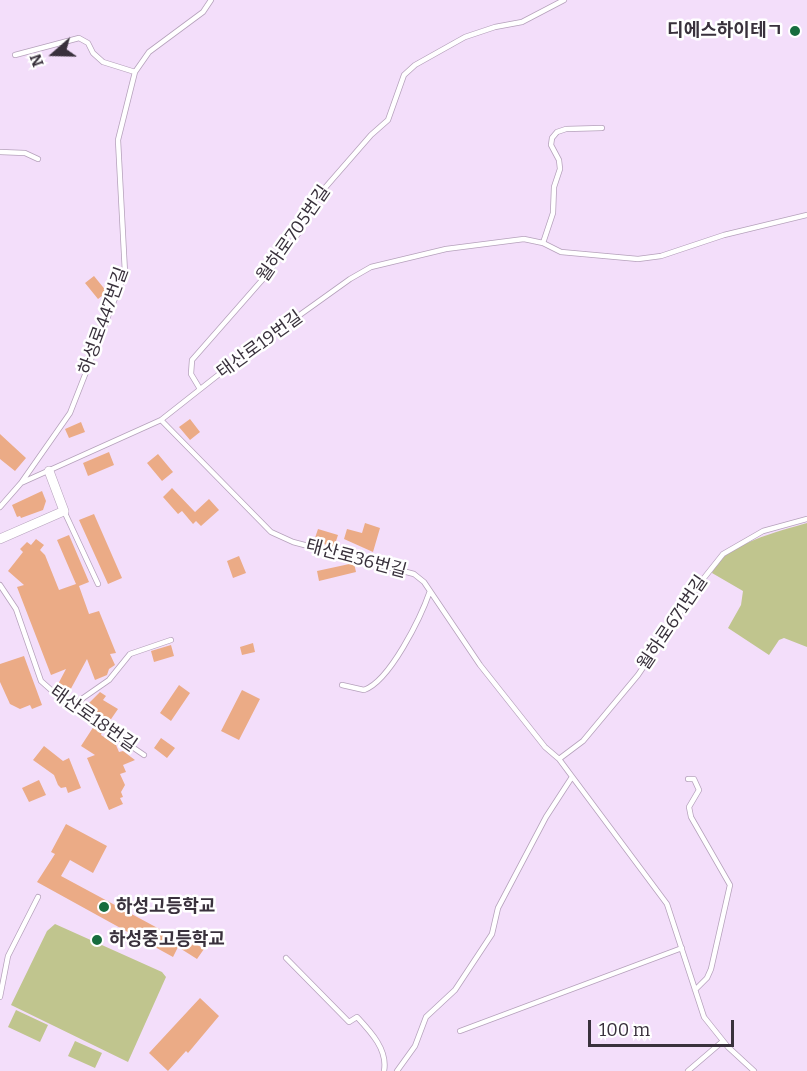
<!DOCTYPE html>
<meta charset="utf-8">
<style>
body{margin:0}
#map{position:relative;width:807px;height:1071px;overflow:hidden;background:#f3defa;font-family:Bitter,serif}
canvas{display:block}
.north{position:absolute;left:24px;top:24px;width:60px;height:60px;-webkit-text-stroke:4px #fff;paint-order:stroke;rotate:250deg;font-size:16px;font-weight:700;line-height:24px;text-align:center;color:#39313c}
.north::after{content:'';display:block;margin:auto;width:21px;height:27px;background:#39313c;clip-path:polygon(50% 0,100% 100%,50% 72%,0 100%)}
.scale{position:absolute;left:588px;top:1020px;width:146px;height:27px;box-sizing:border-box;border:3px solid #39313c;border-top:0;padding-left:8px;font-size:18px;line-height:21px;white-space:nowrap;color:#39313c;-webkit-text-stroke:4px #fff;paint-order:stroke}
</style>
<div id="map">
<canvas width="807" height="1071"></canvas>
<div class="north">N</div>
<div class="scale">100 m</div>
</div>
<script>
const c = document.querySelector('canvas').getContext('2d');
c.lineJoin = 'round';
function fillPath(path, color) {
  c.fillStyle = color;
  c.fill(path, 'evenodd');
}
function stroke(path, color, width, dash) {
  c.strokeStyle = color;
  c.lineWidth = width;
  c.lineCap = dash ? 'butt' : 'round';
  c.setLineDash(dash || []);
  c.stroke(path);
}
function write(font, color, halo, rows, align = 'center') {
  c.font = font + ' Bitter,"Noto Sans KR",serif';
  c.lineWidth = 5;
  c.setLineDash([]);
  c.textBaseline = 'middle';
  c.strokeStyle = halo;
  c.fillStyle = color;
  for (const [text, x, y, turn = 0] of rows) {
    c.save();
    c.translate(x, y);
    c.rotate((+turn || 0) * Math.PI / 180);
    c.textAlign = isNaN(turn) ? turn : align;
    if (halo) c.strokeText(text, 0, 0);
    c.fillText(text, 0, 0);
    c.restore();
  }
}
fillPath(new Path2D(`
 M807,523V647L784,638L779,640L769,655L728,628L741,605L743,591L712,573C722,544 781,531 807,523Z
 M55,924L162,972L166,977L128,1062L11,1005L47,931Z
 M16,1010L48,1025L40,1042L8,1027Z
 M75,1041L102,1053L95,1068L68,1056Z`), '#c0c58e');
fillPath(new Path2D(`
 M94,276L107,292L98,299L85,283Z
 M190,419L200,432L190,440L179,427Z
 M81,422L85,432L69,438L65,429Z
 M0,434L26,458L15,471L0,459Z
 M109,452L114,465L88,476L83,463Z
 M158,454L173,472L162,481L147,463Z
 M172,488L195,512L209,499L219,510L201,526L196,521L193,524L182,511L178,514L163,497Z
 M42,491L46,501L43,510L21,518L20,516L17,517L12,505Z
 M94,514L122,578L108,584L79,520Z
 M365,523L380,528L373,552L344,539L347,529L362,533Z
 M318,529L338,535L334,547L314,541Z
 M69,535L89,582L79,586L89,614L99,611L116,653L110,654L115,665L109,669L107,675L95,680L87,659L67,696L56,688L66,669L51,675L17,587L24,585L8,571L23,552L20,549L27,542L31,545L36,539L44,545L40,550L45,555L59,590L76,584L57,540Z
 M239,556L246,573L233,578L227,561Z
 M354,563L356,572L319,581L317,571Z
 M253,643L255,652L242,655L240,647Z
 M171,645L174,656L154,662L151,651Z
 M24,656L42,705L32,709L30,705L20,709L10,704L0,682V664Z
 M179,685L190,693L171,721L160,713Z
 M242,690L260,699L239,740L221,731Z
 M100,692L106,696L103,700L118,709L107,725L85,707Z
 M94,726L102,732L101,735L116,745L119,752L123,751L135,760L123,765L126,772L120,774L125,785L121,792L123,797L120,798L123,804L109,810L87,758L95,755L81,746Z
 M161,738L175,748L167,758L154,748Z
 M44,746L63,761L69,758L81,788L68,793L66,787L61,788L58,785L54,775L33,760Z
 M39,780L46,795L29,802L22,788Z
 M66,824L107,846L93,873L70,860L61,876L191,946L193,942L204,949L197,959L178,947L173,957L37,882L55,854L51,852Z
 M200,998L219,1016L188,1053L186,1051L168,1071L149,1053Z`), '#ebab86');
const service = new Path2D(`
 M15,55L79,38L88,43L93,53L103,62L135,72
 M0,152L25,153L38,159
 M543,243L553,213L554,187L560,169L559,160L551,145L552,138L557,132L566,129L602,128
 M200,389L191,374L192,360L263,279L301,230L317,197L371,135L388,120L404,75L415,65L465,37L495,27L522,22L564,0
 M161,420L271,532L293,542L414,574L424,582L480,665L545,747L559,759L667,904L704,1017L728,1047L754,1071
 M21,483L70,413L125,273L118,140L135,72L149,52L203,12L211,0
 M0,507L21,483L161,420L241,357L350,279L371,267L446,249L524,239L543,243L561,252L638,259L661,256L724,235L807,215
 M64,511L98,584
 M0,585L16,609L41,681L59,697L144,755
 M342,685L364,690C390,681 421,617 430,591
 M73,705L109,680L130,654L171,640
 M559,759L583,741L638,675L700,583L723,554L763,531L807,519
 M688,779H694L699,790L689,807L691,817L730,885L711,969L707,978L695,990
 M286,958L349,1022L357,1017C371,1032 388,1050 384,1071
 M0,997L8,956L38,897
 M460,1031L682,948
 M397,1071L415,1046L426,1017L455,990L492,934L498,908L546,817L572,777
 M688,1071L723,1041`);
const minor = new Path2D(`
 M0,539L64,511L49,471`);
stroke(service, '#b5a1bb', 6);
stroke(minor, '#b5a1bb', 10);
stroke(service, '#fff', 4.5);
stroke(minor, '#fff', 9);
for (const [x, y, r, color] of [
 [795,31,6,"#176c3e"],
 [104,907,6,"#176c3e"],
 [97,940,6,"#176c3e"]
]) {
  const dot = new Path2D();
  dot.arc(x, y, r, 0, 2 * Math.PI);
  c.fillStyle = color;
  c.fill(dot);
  stroke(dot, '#fff', 2);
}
write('bold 18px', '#39313c', '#fff', [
 ["디에스하이테ㄱ",783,31,"right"],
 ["하성고등학교",116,907],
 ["하성중고등학교",109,940]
], 'left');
write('18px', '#39313c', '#fff', [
 ["월하로705번길",294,234,-55],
 ["하성로447번길",104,321,-70],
 ["태산로19번길",260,345,-36],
 ["태산로36번길",356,559,15],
 ["월하로671번길",673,623,-56],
 ["태산로18번길",93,719,35]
]);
</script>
